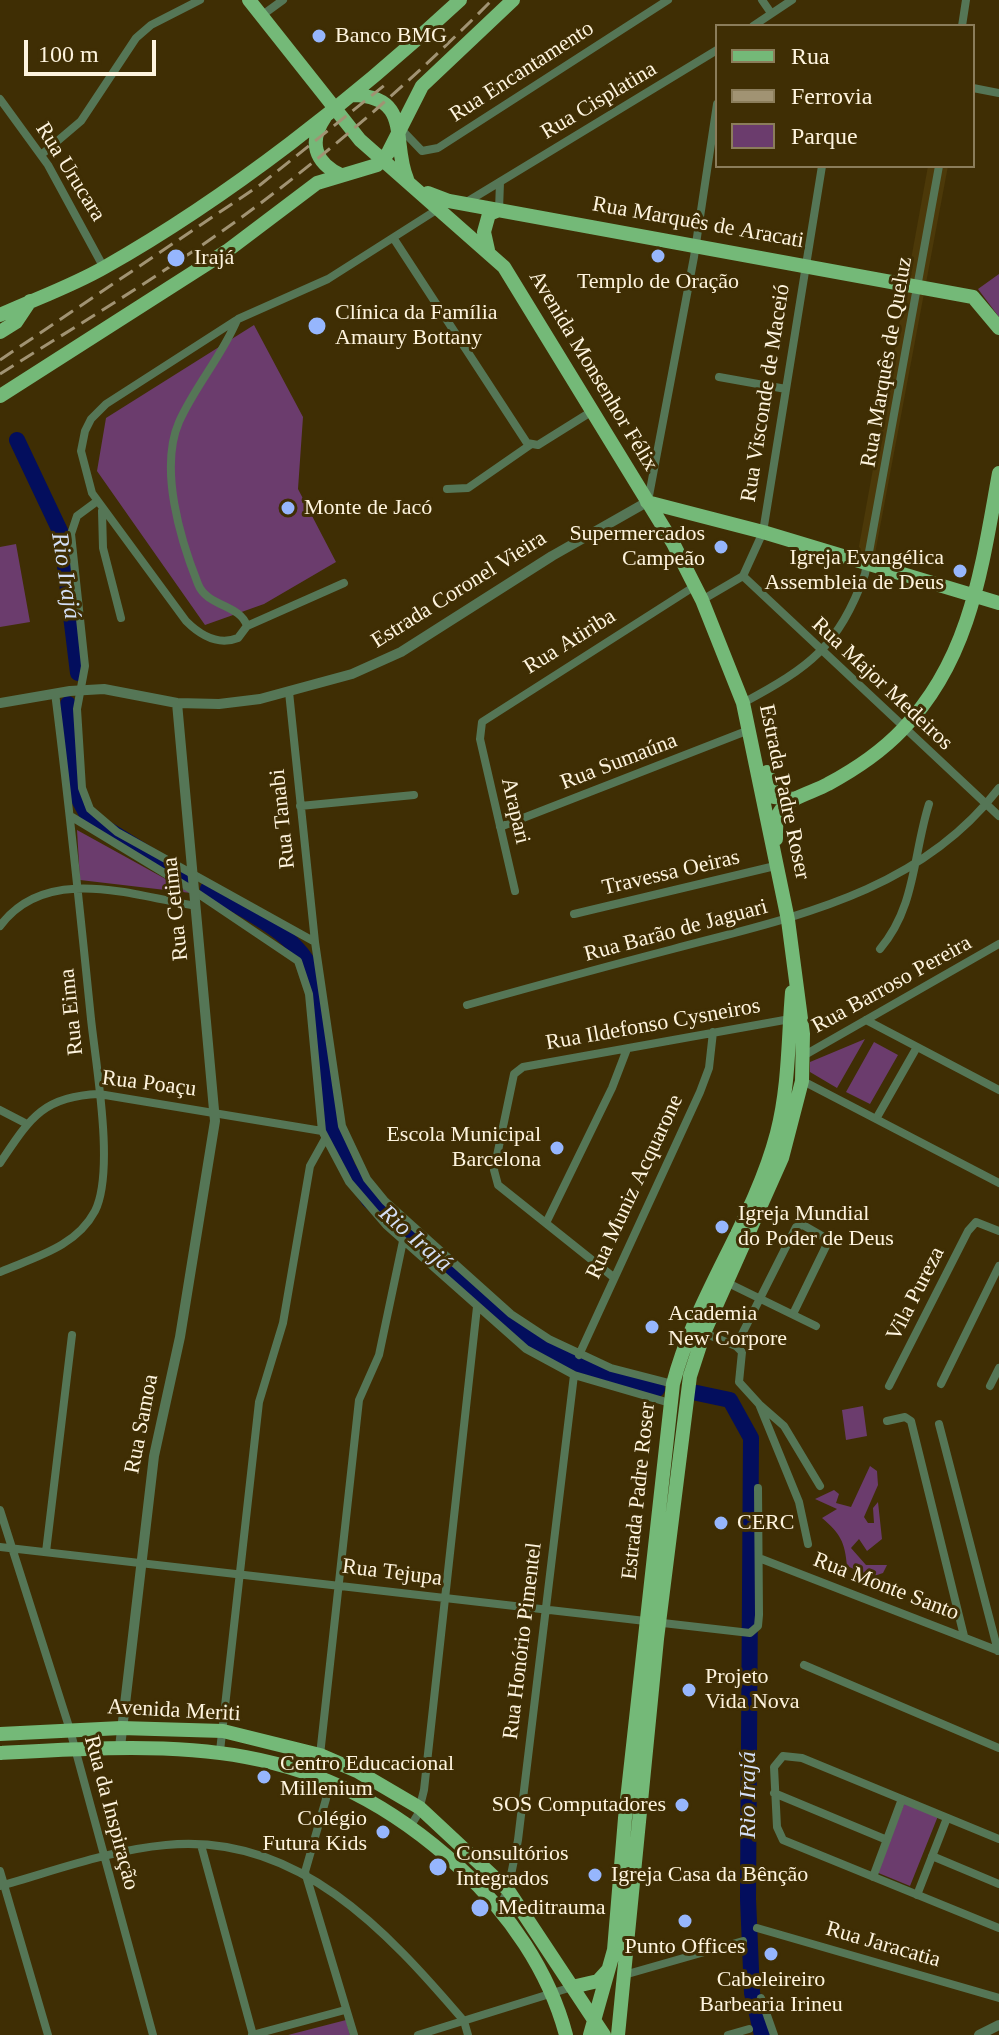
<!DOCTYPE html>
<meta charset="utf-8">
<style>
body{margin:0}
#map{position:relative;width:999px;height:2035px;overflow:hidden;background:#3f2e04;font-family:Georgia,serif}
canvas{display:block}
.legend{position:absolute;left:715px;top:24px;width:260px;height:144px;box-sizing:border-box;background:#3f2e04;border:2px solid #8b7d5b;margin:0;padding:10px 14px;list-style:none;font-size:24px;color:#fef4de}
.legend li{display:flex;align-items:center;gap:16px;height:40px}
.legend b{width:40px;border:2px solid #8b7d5b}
.scale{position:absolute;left:24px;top:40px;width:132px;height:36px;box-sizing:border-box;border:4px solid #fef4de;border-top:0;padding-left:10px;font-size:24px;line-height:28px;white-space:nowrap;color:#fef4de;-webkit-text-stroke:6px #3f2e04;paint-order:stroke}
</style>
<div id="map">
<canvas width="999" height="2035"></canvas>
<ul class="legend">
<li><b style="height:10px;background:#74b978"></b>Rua</li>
<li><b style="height:10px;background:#a19373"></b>Ferrovia</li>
<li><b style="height:22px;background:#6b3c6d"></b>Parque</li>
</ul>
<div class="scale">100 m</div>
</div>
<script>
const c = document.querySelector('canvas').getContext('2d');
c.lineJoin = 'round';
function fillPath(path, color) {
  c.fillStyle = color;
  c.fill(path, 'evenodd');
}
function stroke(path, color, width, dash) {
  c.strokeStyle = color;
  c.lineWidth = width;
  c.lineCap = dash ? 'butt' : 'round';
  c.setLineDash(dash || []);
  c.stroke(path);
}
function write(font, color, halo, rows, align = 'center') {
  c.font = font + ' Georgia,serif';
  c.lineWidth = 6;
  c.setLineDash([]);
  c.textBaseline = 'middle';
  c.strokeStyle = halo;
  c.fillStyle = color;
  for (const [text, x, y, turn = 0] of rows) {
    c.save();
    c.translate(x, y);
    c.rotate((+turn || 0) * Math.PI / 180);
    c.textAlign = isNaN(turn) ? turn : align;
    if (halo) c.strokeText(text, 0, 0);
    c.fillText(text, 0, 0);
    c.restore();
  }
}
fillPath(new Path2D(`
 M928,166H948L874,559L857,557Z`), '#4c3909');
fillPath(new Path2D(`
 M999,274V317L978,289Z
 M254,325L303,417L298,489L336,562L264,604L205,625L97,471L106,418Z
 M16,544L30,622L0,627V547Z
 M77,830L191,893L80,880Z
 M865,1039L837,1088L810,1072V1062Z
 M874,1042L898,1055L870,1104L846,1092Z
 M863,1406L867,1436L846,1440L842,1410Z
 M870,1466L877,1471L878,1485L864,1517L868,1523H874L873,1508L878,1502L882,1539L867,1551L859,1539L851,1548L866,1565H887L883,1573L871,1577L889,1584L887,1591L864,1585L863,1573L847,1566C845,1542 840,1533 822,1518L837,1509L815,1499L834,1490L839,1494L836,1503L851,1507Z
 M905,1802L938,1816L910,1886L876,1872Z
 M346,2020L350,2035H288Z`), '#6b3c6d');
stroke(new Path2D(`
 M17,440L61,533L78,673
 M68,704L77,796L89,818L189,879
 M208,889C244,911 298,933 314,975L332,1129L348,1168L369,1200L497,1314L535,1343L597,1373L657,1389
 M697,1393L730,1400L751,1438L748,1899L752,1993L762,2035`), '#030e5d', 16);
stroke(new Path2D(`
 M762,0L771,13
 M261,16L283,0
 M753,26L792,0
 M962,26L966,0
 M973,88L999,93
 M0,99L48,165L104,268
 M400,128L422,151L438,148L668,0
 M41,155L81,121L136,38L151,25L200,0
 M465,203L717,50
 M499,210L500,182
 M394,239L527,443L538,445L594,410
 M237,320C222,356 195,386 179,422C159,468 180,539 198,584C207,607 240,604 247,626
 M719,377L786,389
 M447,489L468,488L530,445
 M648,501L694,257L717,104
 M96,502L77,516L71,534L85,666L77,709L82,788L90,809L117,832L315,942L342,1126L367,1179L385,1201L511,1314L549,1339L611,1368L673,1384
 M102,511L103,548L121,618
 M743,576L999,816
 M702,600L743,576L763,532L822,166
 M247,626L238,638C218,646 200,635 186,621L92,493L81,451L85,431L91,419L106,404L238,319L328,279L438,209
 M247,626L344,583
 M289,692L315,942
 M743,703C810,667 838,647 865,574L939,166
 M300,806L414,795
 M72,817L194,891L298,961L309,994L322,1131L349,1182L386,1225L526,1349L574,1375L670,1403
 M500,827L749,730
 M515,891L480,739L482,722L695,586
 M574,914L775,866
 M0,926C46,864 132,895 196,906
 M880,949C916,907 913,854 929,804
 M467,1005C535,986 604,967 673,949C793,917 919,893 999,788
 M866,1020L999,1090
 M803,1056L999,944
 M801,1080L999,1183
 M0,1110L27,1124
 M876,1119L917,1047
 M0,1163C29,1120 42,1096 99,1094L322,1131
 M546,1223L612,1088L627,1049
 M0,1272C35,1257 76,1247 95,1211C115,1171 96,1066 91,1019C80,910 69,802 55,693
 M612,1276L498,1185L494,1170L514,1074L523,1067L790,1019
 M728,1283L816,1326
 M793,1314L829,1240L803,1225L796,1227L736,1346L742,1352L739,1382L759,1404L799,1502L808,1544
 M704,1333L736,1346
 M579,1355L700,1092L709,1068L713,1032
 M941,1384L999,1266
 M889,1386L968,1231L976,1222L999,1231
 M990,1386L999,1368
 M760,1405L784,1426L820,1486
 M887,1421L905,1417L911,1421L964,1636
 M939,1424L998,1651
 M0,1510L70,1730L153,2035
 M0,1547L750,1633L758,1626L759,1615L758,1488
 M46,1552L72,1335
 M759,1558L999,1651
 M804,1665L999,1748
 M220,1751L259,1402L283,1323L310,1166L325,1139
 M774,1793L887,1840
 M410,1827L418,1814L424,1790L477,1307
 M999,1839L802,1758L783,1756L774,1767L777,1827L783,1840L999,1928
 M201,1845L253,2035
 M932,1856L999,1884
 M0,1871L48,2035
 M873,1877L902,1799
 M0,1886C54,1871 110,1850 166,1845C297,1832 387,1931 464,2021L468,2035
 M917,1895L947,1818
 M499,1907L508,1890L518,1840L574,1375
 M757,1928L999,1998
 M624,1975L743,1941
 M761,1998L774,2035
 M252,2035L345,2010
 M354,2035L305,1872L326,1799L320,1755L359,1400L379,1355L403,1241
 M418,2035L572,1987
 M728,2035L749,2029`), '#557656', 8);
stroke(new Path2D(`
 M0,703L70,691L104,689L177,703L219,704L260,699L352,674L401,652L552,556L647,502
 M120,1747L154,1456L180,1337L215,1121L177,703
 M979,2035L999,2025`), '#557656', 10);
stroke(new Path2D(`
 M249,0L360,140L504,267L673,543L702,600L743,703L788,920L803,1034L802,1081L782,1158L704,1333L690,1376L657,1639L618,2035
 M353,95C413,97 391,141 407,179
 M325,117C308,142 315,163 341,175
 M428,193L449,201L973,297L999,328
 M488,250L484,232L489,214L499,210
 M0,315C35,299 72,286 105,267C229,197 356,97 460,0
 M0,332L16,322L30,301
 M0,396L227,251L317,183L377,165L388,153L422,86L513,0
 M647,502L763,532L999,603
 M767,772L774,797L795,799
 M776,839C776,830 775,818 781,810C790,797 814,792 828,784C854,770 881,752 902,730C971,659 982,566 999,473
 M0,1734L121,1728L223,1731L320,1755L357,1771L420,1808L508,1890L604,2035
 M0,1753C184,1743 315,1735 460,1868C509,1913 549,1971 566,2035
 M572,1987L598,1981L608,1970
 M590,2035L614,1950L625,1818L673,1384C696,1295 754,1221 777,1133C789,1087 788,1040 792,992`), '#74b978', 14);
stroke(new Path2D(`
 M0,360L260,185L386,84
 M0,374C92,316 187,260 274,193C351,134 424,69 492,0`), '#a19373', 3, [16, 8]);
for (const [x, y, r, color] of [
 [319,36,8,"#96b6fd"],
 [658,256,8,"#96b6fd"],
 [176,258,10,"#96b6fd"],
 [317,326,10,"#96b6fd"],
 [288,508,8,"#96b6fd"],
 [721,547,8,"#96b6fd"],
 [960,571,8,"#96b6fd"],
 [557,1148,8,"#96b6fd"],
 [722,1227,8,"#96b6fd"],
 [652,1327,8,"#96b6fd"],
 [721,1523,8,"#96b6fd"],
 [689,1690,8,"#96b6fd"],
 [264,1777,8,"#96b6fd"],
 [682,1805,8,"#96b6fd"],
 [383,1832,8,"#96b6fd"],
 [438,1867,10,"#96b6fd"],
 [595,1875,8,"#96b6fd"],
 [480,1908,10,"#96b6fd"],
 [685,1921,8,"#96b6fd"],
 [771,1954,8,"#96b6fd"]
]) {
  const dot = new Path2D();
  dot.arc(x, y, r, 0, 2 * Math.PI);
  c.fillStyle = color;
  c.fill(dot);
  stroke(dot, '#3f2e04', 3);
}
write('22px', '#fef4de', '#3f2e04', [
 ["Banco BMG",335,36],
 ["Irajá",194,258],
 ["Templo de Oração",658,282,"center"],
 ["Clínica da Família",335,313],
 ["Amaury Bottany",335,338],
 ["Monte de Jacó",304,508],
 ["Supermercados",705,534,"right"],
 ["Campeão",705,559,"right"],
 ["Igreja Evangélica",944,558,"right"],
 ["Assembleia de Deus",944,583,"right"],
 ["Escola Municipal",541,1135,"right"],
 ["Barcelona",541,1160,"right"],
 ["Igreja Mundial",738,1214],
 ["do Poder de Deus",738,1239],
 ["Academia",668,1314],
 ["New Corpore",668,1339],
 ["CERC",737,1523],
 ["Projeto",705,1677],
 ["Vida Nova",705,1702],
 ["Centro Educacional",280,1764],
 ["Millenium",280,1789],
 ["SOS Computadores",666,1805,"right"],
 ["Colégio",367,1819,"right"],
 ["Futura Kids",367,1844,"right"],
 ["Consultórios",456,1854],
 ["Integrados",456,1879],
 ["Igreja Casa da Bênção",611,1875],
 ["Meditrauma",498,1908],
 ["Punto Offices",685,1947,"center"],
 ["Cabeleireiro",771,1980,"center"],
 ["Barbearia Irineu",771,2005,"center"]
], 'left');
write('22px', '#fef4de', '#3f2e04', [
 ["Rua Encantamento",522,72,-33],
 ["Rua Cisplatina",599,101,-31],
 ["Rua Urucara",70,172,58],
 ["Rua Marquês de Aracati",698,223,10],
 ["Rua Marquês de Queluz",887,362,-80],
 ["Avenida Monsenhor Félix",593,371,59],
 ["Rua Visconde de Maceió",766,393,-81],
 ["Estrada Coronel Vieira",459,590,-32],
 ["Rua Atiriba",570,642,-32],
 ["Rua Major Medeiros",882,684,43],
 ["Rua Sumaúna",619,762,-21],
 ["Estrada Padre Roser",784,792,78],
 ["Arapari",515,811,77],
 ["Rua Tanabi",283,819,-96],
 ["Travessa Oeiras",671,873,-13],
 ["Rua Cetima",176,909,-96],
 ["Rua Barão de Jaguari",676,931,-15],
 ["Rua Barroso Pereira",892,985,-29],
 ["Rua Eima",72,1012,-96],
 ["Rua Ildefonso Cysneiros",653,1025,-10],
 ["Rua Poaçu",149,1084,7],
 ["Rua Muniz Acquarone",635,1187,-65],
 ["Vila Pureza",916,1294,-63],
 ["Rua Samoa",142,1424,-79],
 ["Estrada Padre Roser",639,1491,-84],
 ["Rua Tejupa",392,1573,7],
 ["Rua Monte Santo",886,1587,21],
 ["Rua Honório Pimentel",523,1641,-83],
 ["Avenida Meriti",174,1711,3],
 ["Rua da Inspiração",111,1813,75],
 ["Rua Jaracatia",883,1945,16]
]);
write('italic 24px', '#d4dff6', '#3f2e04', [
 ["Rio Irajá",65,576,81],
 ["Rio Irajá",415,1239,41],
 ["Rio Irajá",749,1795,-90]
]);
</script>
